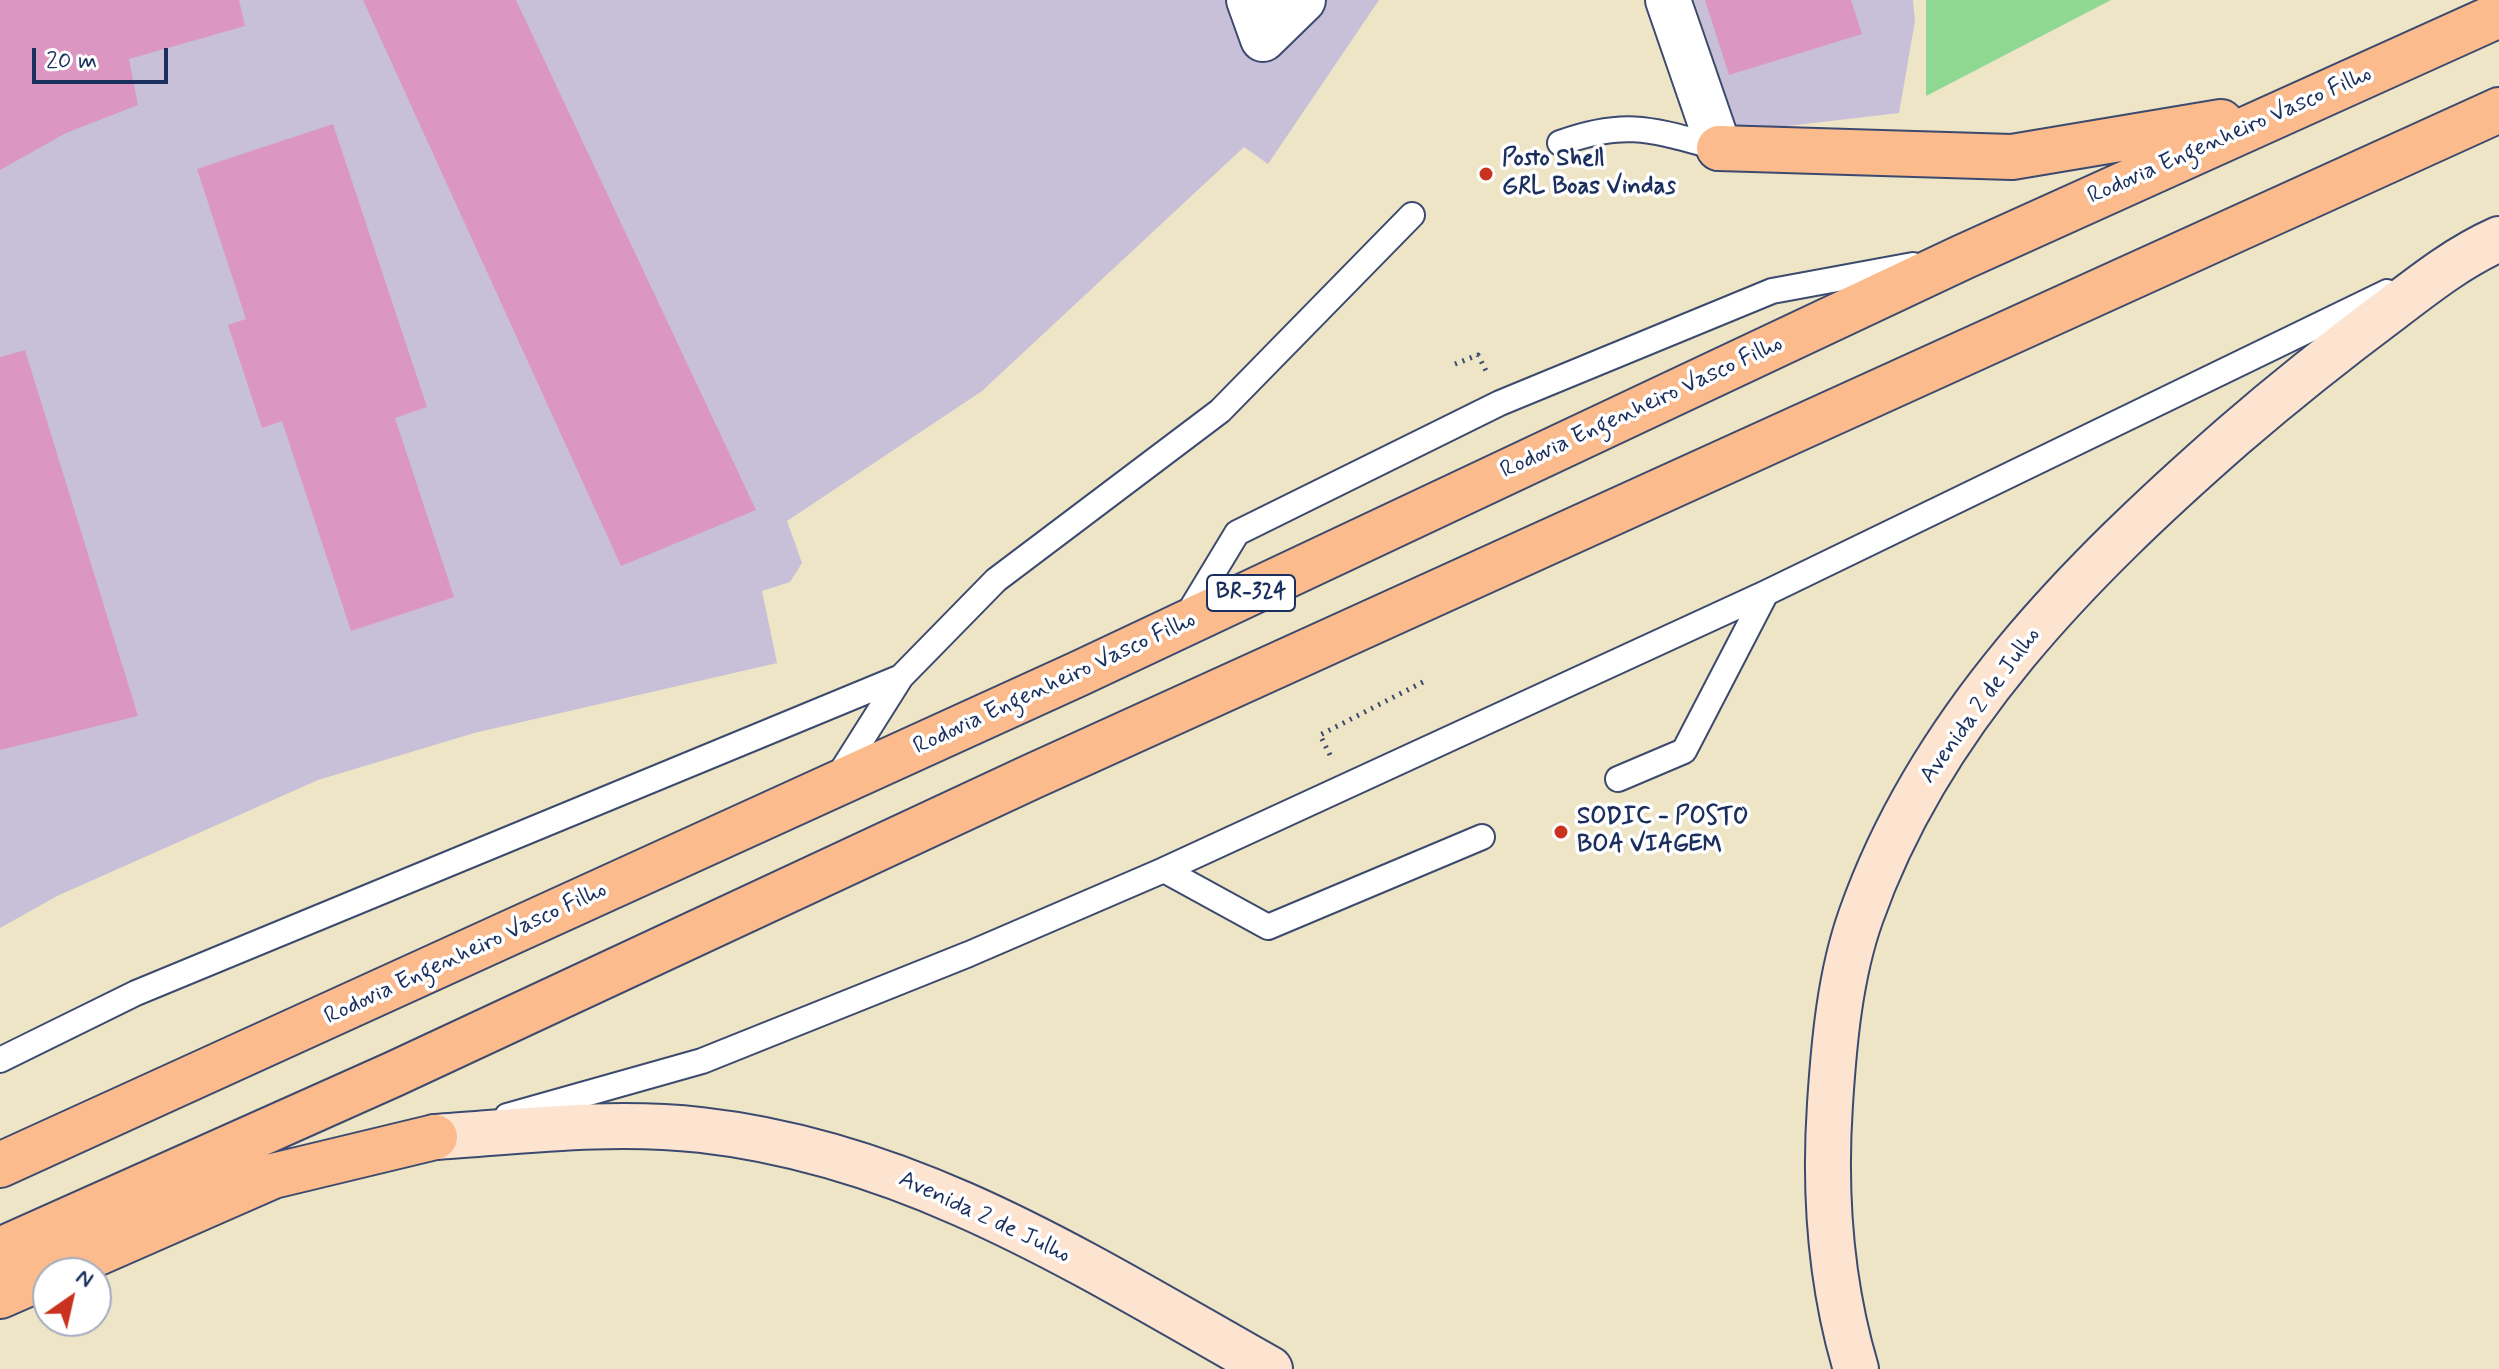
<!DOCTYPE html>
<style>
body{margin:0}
#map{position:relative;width:2499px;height:1369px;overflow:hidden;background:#eee4c6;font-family:Mynerve,sans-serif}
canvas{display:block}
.north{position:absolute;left:32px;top:1257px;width:80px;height:80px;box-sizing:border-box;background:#fff;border:2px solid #a4acbf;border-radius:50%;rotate:34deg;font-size:22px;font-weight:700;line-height:32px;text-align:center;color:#1b2f5e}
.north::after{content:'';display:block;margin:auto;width:28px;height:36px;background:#c8321e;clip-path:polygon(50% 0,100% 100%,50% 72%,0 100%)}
.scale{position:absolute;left:32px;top:48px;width:136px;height:36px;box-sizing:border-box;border:4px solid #1b2f5e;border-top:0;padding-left:10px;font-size:24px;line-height:28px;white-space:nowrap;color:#1b2f5e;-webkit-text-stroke:6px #fff;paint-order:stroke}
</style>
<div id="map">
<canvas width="2499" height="1369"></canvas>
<div class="north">N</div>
<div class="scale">20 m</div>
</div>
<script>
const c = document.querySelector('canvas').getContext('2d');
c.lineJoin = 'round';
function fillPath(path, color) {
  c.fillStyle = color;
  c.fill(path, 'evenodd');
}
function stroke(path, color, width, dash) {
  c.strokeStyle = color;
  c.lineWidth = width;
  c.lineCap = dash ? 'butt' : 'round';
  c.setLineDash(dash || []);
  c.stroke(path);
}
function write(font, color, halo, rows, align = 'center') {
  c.font = font + ' Mynerve,sans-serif';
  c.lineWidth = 7;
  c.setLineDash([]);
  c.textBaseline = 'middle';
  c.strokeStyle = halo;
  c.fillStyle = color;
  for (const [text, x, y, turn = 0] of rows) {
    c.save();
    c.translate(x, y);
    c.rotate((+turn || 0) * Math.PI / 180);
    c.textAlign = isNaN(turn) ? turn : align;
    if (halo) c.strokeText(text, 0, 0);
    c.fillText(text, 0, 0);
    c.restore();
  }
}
fillPath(new Path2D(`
 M0,0H1379L1268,164L1244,147L982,391L787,521L802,563L790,582L762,591L777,663L474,733L318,780L57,896L0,928Z
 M1694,0H1913L1915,21L1899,113L1736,132Z`), '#c7c0d8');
fillPath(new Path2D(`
 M1926,0H2111L1926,96Z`), '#8ed894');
fillPath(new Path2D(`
 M0,0H239L245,26L129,59L138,105L66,133L0,170Z
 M363,0H516L756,510L621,566Z
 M1705,0H1851L1862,34L1729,75Z
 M333,124L427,407L395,418L454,597L351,631L282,421L262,428L228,325L246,319L197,169Z
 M25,350L138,716L0,750V357Z`), '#db97c1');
const service = new Path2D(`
 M1560,143C1627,119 1653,130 1719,148
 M1185,619L1237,533L1500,403L1772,291L1913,265
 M1618,779L1684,751L1766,593
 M836,780L901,677L996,580L1220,411L1412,215
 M1164,870L1268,927L1482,837
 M0,1060L136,993L901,677
 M507,1116L702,1061L969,954L1164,870L1766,593L2387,292`);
const minor = new Path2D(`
 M1249,0L1263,39L1303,0
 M1668,0L1719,148`);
const secondary = new Path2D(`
 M435,1137C523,1131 613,1120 701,1130C915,1154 1087,1266 1270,1369
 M1856,1369C1830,1282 1824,1194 1830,1104C1834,1042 1840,975 1861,916C1930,720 2080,570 2233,436C2285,391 2338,349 2393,308C2427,282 2459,257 2499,239`);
const motorway = new Path2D(`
 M1719,148L2012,157L2221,122
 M0,1165L1078,674L1963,257L2499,15
 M0,1250L394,1074L1031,777L2499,110
 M52,1273L273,1176L435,1137
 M0,1296L48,1275`);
stroke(service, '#3b4a6e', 28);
stroke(minor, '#3b4a6e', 48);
stroke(secondary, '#3b4a6e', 48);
stroke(motorway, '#3b4a6e', 48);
stroke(new Path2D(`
 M1455,364L1478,355L1486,371
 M1330,755L1320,735L1423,682`), '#3b4a6e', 5, [2, 6]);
stroke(service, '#fff', 24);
stroke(minor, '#fff', 44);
stroke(secondary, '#fde4d1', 44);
stroke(motorway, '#fbbb8d', 44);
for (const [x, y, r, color] of [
 [1486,174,8,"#c8321e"],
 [1561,832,8,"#c8321e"]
]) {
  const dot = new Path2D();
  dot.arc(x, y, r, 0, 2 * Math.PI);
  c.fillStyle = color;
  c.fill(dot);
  stroke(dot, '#fff', 3);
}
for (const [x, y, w] of [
 [1251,593,88]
]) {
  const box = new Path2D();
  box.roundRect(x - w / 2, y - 18, w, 36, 6);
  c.fillStyle = '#fff';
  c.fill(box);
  stroke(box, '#1b2f5e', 2);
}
write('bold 22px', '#1b2f5e', null, [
 ["BR-324",1251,593]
]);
write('24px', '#1b2f5e', '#fff', [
 ["Rodovia Engenheiro Vasco Filho",2230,136,-24],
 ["Rodovia Engenheiro Vasco Filho",1642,408,-25],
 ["Rodovia Engenheiro Vasco Filho",1055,684,-25],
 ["Avenida 2 de Julho",1981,706,-54],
 ["Rodovia Engenheiro Vasco Filho",466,954,-25],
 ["Avenida 2 de Julho",984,1218,25]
]);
write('bold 24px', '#1b2f5e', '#fff', [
 ["Posto Shell",1502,160],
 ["GRL Boas Vindas",1502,188],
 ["SODIC - POSTO",1577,818],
 ["BOA VIAGEM",1577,846]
], 'left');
</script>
